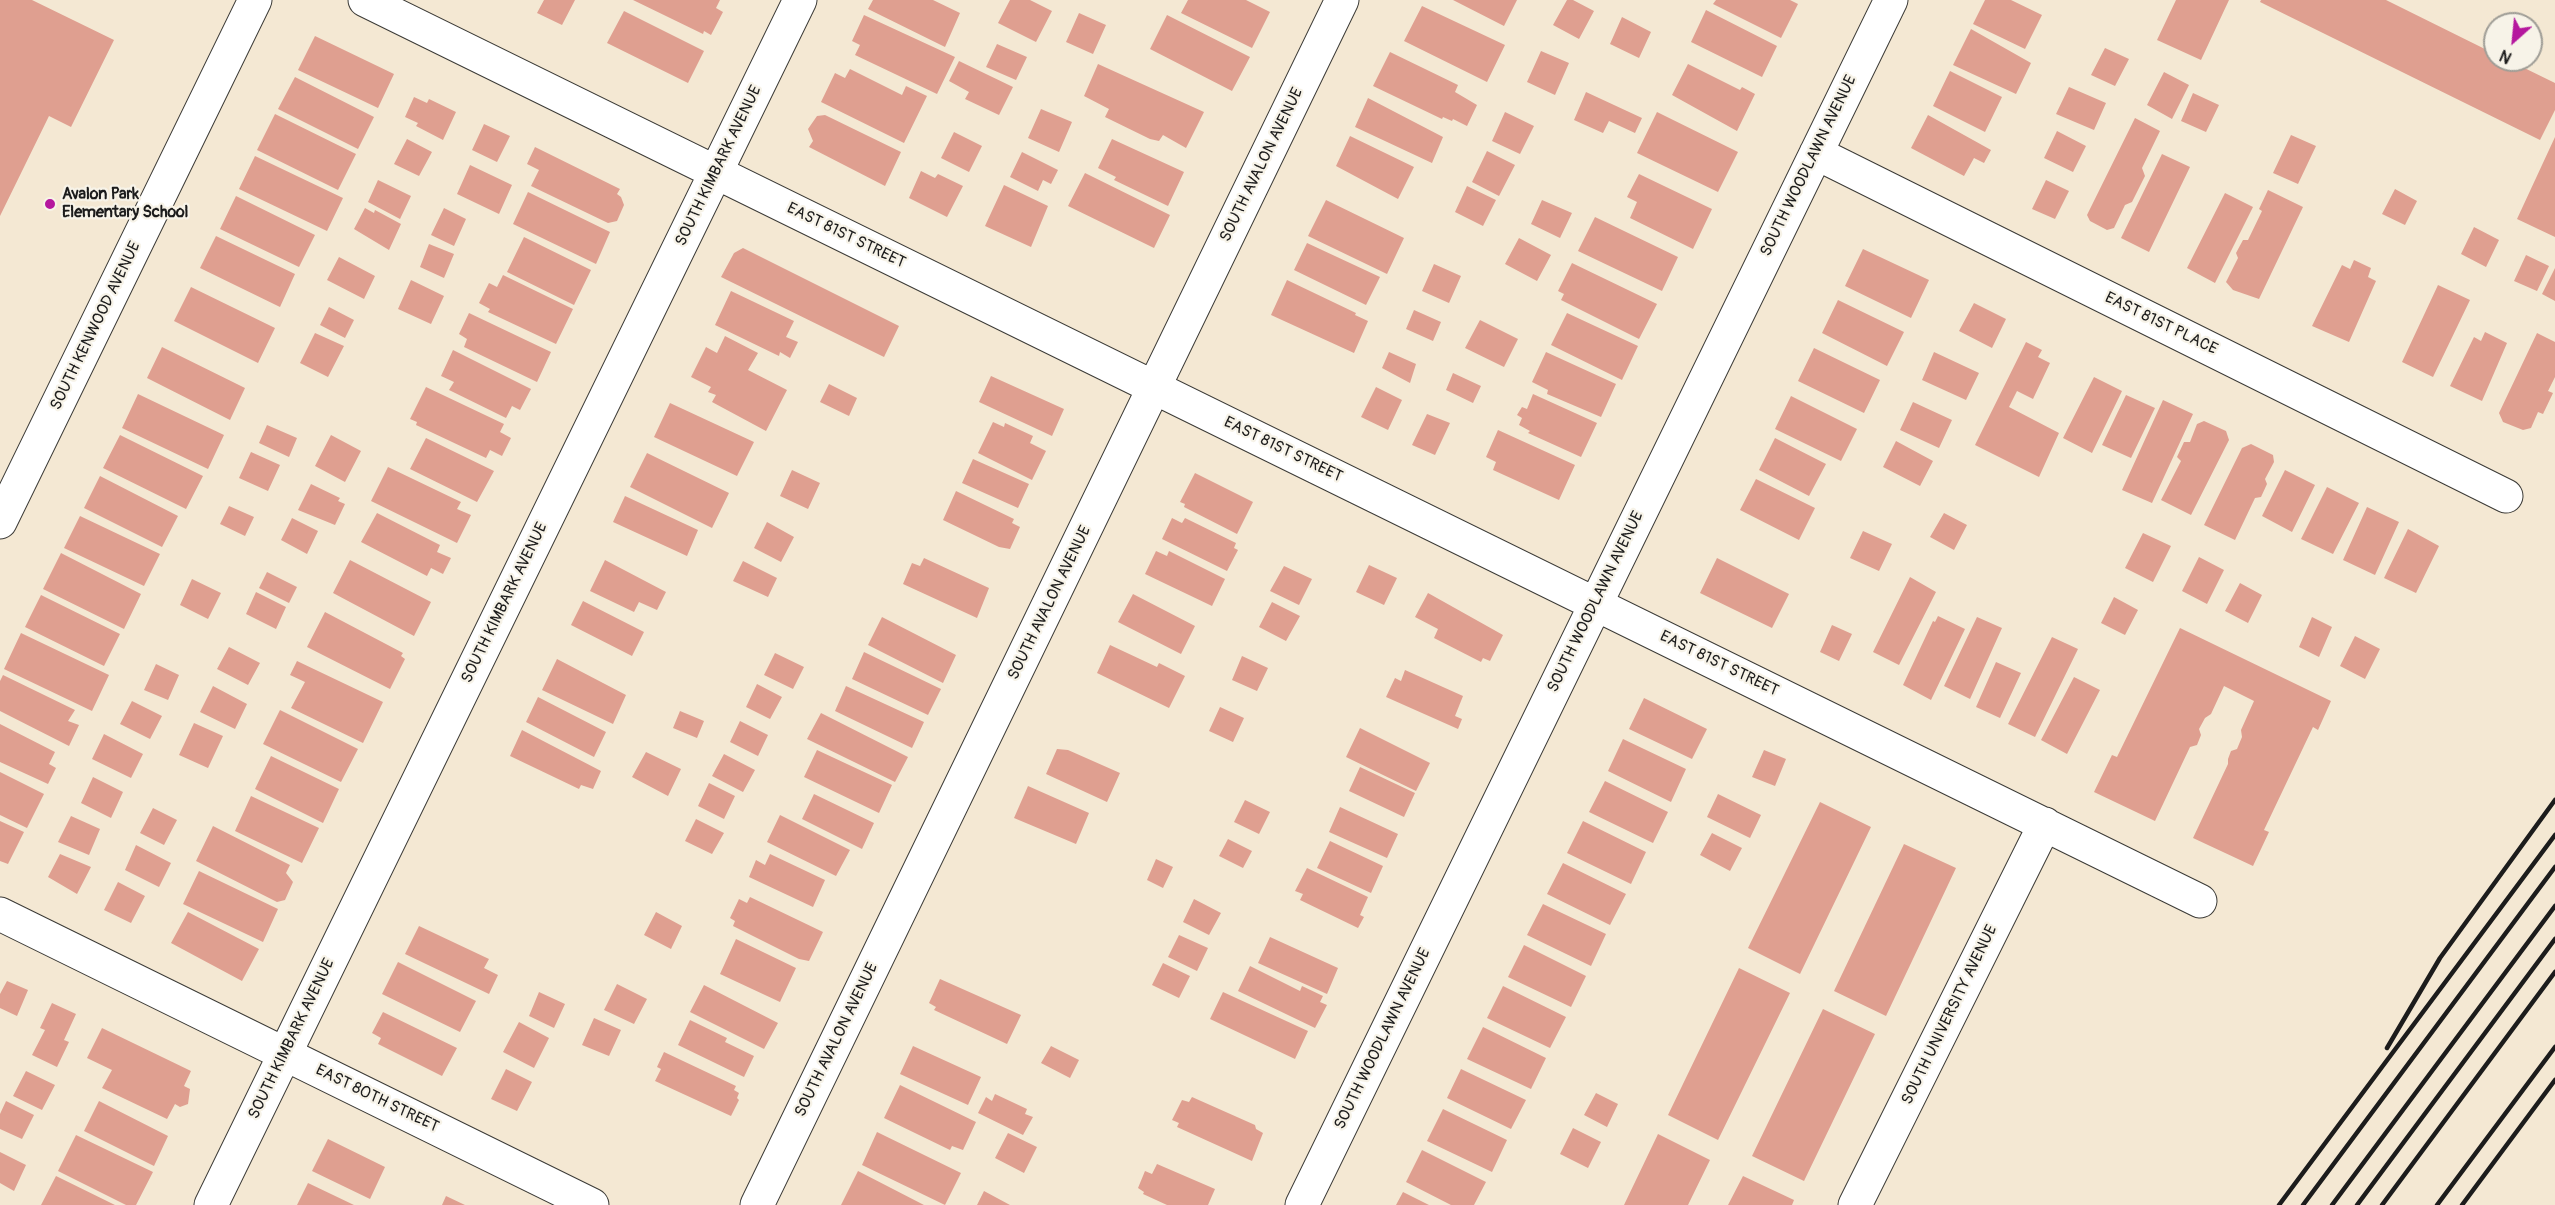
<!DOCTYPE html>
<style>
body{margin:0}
#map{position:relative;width:2555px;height:1205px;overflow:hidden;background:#f4e8d3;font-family:Pangolin,sans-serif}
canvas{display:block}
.north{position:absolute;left:2483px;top:12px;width:60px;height:60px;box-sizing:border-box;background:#f7f3e8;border:2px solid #9f9d96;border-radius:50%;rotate:207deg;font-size:16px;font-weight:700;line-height:24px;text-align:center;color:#1c1c1c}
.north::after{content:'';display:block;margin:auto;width:21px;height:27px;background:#b5179e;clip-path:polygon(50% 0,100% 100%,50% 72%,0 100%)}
</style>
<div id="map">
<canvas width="2555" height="1205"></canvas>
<div class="north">N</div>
</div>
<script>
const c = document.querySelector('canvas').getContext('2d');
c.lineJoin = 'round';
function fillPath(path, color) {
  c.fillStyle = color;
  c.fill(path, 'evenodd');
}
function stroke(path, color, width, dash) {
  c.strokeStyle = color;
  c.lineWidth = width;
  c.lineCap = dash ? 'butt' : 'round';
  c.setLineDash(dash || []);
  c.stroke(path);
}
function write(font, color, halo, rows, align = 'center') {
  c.font = font + ' Pangolin,sans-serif';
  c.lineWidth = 4.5;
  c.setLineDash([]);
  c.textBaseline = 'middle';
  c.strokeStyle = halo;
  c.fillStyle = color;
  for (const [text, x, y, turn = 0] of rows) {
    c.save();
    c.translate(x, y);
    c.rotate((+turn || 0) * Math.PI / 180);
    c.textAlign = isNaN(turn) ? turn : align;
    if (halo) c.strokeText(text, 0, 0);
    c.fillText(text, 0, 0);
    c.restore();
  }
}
fillPath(new Path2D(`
 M0,0H32L114,40L71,127L49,116L0,216Z
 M544,0H575L562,25L537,13Z
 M633,0H720L716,8L723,12L711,35L704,31L703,34Z
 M873,0H933L960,13L945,47L868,9Z
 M1010,0H1030L1052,11L1036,42L998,23Z
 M1188,0H1246L1270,12L1252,48L1181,13Z
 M1453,0H1517L1504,26Z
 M1567,0H1573L1594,11L1579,39L1553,25Z
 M1716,0H1790L1798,4L1781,38L1713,4Z
 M1985,0H2011L2042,15L2025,49L1973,24Z
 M2176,0H2229L2201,60L2157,40Z
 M2261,0H2386L2495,54V60H2508L2555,83V110L2540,140L2260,2Z
 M1422,6L1505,45L1487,82L1404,41Z
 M1706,10L1777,46L1762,77L1691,42Z
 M624,11L704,51L688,83L607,43Z
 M1079,13L1106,25L1093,54L1066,42Z
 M864,15L955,57L937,94L855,55L860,45L852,41Z
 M1167,15L1250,57L1232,91L1150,49Z
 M1622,17L1651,32L1639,58L1610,44Z
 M1971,29L2031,63L2016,94L1953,65Z
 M315,36L394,74L378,108L298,70Z
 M997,44L1027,57L1016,80L986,67Z
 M2105,48L2129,59L2115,86L2091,75Z
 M1541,51L1569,63L1555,95L1527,82Z
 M1390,52L1458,85L1455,92L1477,105L1467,126L1453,119L1452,121L1443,117L1442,119L1373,86Z
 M959,61L1013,87L999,115L965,99L969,92L949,81Z
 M1098,64L1204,112L1186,148L1163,135L1159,141L1150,139L1105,117L1109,109L1084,96Z
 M1688,64L1740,90L1742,87L1755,94L1737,131L1672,95Z
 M850,69L902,95L906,86L927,96L904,143L821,102L835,73L845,78Z
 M1950,71L2002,97L1985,132L1933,106Z
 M2164,72L2189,85L2172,119L2147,105Z
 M295,77L374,117L358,149L278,109Z
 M2069,87L2106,103L2094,130L2056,114Z
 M1586,92L1642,118L1635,133L1609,121L1603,133L1574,120Z
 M2193,93L2219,105L2206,132L2181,121Z
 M414,97L427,103L429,99L456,112L443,140L416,126L418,123L405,117Z
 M1368,98L1443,137L1432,163L1355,127Z
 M1041,109L1072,122L1059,152L1028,138Z
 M1505,112L1534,126L1520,154L1492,141Z
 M1657,112L1738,152L1718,192L1637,153Z
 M275,114L356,154L338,190L257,150Z
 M825,115L901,152L885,186L809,147L813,141L808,129L817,116Z
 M1928,115L1991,150L1984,163L1974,158L1964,176L1911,148Z
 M2135,118L2160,131L2142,168L2145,176L2132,202L2125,205L2114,228L2107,230L2090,221L2087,215Z
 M484,124L510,136L497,162L472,150Z
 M2057,131L2086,146L2073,172L2044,158Z
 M954,132L982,146L969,172L941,158Z
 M2291,135L2316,146L2298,184L2273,173Z
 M1350,136L1414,167L1398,199L1336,166Z
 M2555,137V237L2517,219Z
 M407,139L432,152L419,176L394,164Z
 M1112,139L1184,172L1168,206L1114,180L1116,177L1098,168Z
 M535,147L620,189L617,194L621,197L624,205L617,221L608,223L531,186L539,170L527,164Z
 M1487,151L1515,165L1499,196L1472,182Z
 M1022,152L1058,170L1051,184L1043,180L1038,191L1010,177Z
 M2162,154L2190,167L2149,252L2121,238Z
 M255,156L343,198L327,231L239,189Z
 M470,165L512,185L499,214L457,194Z
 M921,171L935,178L938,174L963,186L947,217L909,198Z
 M1085,173L1170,215L1154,248L1068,206Z
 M1639,174L1712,209L1693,249L1630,218L1637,202L1627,197Z
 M378,180L411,196L400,219L368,202Z
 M2046,180L2069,191L2055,219L2032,209Z
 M1004,185L1048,206L1031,247L985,226Z
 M1467,186L1496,200L1483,226L1455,212Z
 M2395,189L2417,201L2405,225L2382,214Z
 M2268,190L2303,207L2259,299L2233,290L2226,282L2238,258L2236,253L2243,240H2248L2262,211L2259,209Z
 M528,192L610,232L596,264L513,224Z
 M2225,193L2253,207L2215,283L2187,268Z
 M236,196L315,235L299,267L220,229Z
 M1326,200L1404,238L1387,274L1308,236Z
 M1542,200L1572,213L1560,238L1531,224Z
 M365,208L374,213L375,210L401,224L389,250L354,229Z
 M444,208L466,219L454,246L431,235Z
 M1595,217L1678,257L1662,291L1578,251Z
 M2474,227L2499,240L2486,267L2461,254Z
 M216,236L295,274L280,307L200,268Z
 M524,237L591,270L574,305L507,272Z
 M1519,238L1551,255L1537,281L1505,264Z
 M1307,243L1380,277L1366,305L1294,270Z
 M429,244L454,254L444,278L420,267Z
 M743,248L899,326L884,357L721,277L734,253Z
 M1863,249L1929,280L1911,318L1845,286Z
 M2526,255L2549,266L2537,291L2514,281Z
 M339,257L375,276L364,299L327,280Z
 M2354,260L2371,268L2368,277L2376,281L2349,342L2312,326L2342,265L2350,269Z
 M1572,263L1657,304L1639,339L1561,300L1564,294L1558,291Z
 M1434,264L1461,276L1449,303L1422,291Z
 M2555,268V301L2542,294Z
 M503,275L573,309L556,344L488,312L490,309L479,303L489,283L497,287Z
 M411,280L444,296L431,324L398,309Z
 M1287,280L1356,313L1355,315L1368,321L1354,353L1271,315Z
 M2438,285L2470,300L2433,377L2402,362Z
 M191,287L275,328L258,363L174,321Z
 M731,291L794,321L786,337L798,342L790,358L780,352L779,356L715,325Z
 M1838,300L1904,332L1887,366L1822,333Z
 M1974,303L2006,319L1992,348L1959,331Z
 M329,307L354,320L345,338L320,325Z
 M1414,310L1441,322L1433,341L1406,329Z
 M469,313L551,352L537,382L464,347L467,339L459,334Z
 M1567,313L1638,346L1622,380L1551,345Z
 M1480,320L1518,339L1504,367L1465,348Z
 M2485,332L2507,343L2482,401L2450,386L2474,337L2481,341Z
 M315,333L344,346L328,377L300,363Z
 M2537,333L2555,342V377L2548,391L2553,393L2543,414L2538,412L2531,428L2523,430L2503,422L2499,413Z
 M725,336L758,353L748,370L787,390L766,431L712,402L716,395L708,392L711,387L691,377L706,347L717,353Z
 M2026,342L2042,350L2038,357L2050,363L2033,399L2017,391L2009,407L2059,433L2039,477L1975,445Z
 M162,347L245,388L230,420L147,378Z
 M1814,348L1880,380L1864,413L1798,381Z
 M453,350L531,389L520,410L512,406L506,418L449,390L454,382L441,376Z
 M1389,352L1416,364L1410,383L1382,368Z
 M1546,352L1616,384L1601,417L1547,394L1548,390L1532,382Z
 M1934,352L1979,373L1966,400L1922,380Z
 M1453,373L1481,386L1473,403L1446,390Z
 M991,376L1064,409L1052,436L979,402Z
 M2094,377L2122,391L2092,453L2063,438Z
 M829,384L857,398L849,416L820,402Z
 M426,387L504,424L500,432L511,438L502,456L490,450L486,458L416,425L417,422L410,419Z
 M1376,387L1402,400L1388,430L1361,417Z
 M138,394L224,435L208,469L122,428Z
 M1533,394L1597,423L1581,457L1528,433L1530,431L1519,425L1522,418L1517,415L1522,407L1527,409Z
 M2126,395L2155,408L2131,458L2102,445Z
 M1791,396L1857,429L1841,461L1775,429Z
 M2163,400L2193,414L2152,503L2122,490Z
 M1913,402L1952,420L1939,448L1900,430Z
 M670,403L754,442L737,476L654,437Z
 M1427,414L1450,423L1435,455L1412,445Z
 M2204,421L2226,431L2229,440L2191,515L2161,500L2181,461L2177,457L2184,442H2190L2197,424Z
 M993,422L1004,427L1005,423L1033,436L1030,443L1046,451L1032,480L978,453Z
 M267,425L297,438L289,457L259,443Z
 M1498,430L1575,465L1559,500L1493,470L1496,462L1486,457Z
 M120,435L203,476L186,509L103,468Z
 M331,435L361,451L345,482L315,466Z
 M426,438L494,471L477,502L410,469Z
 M1775,438L1826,464L1809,496L1759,470Z
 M1896,441L1933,461L1920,486L1883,467Z
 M2251,444L2273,455L2274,462L2265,479L2267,484L2261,497L2255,498L2235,540L2204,525L2242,448Z
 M251,452L280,465L268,491L239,478Z
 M647,453L729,493L712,528L630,487Z
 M973,459L1029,484L1018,508L962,483Z
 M388,467L461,502L457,509L471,515L457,543L371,501Z
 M792,470L820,483L808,509L780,496Z
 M2285,470L2315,485L2292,532L2262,516Z
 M1195,473L1253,502L1237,534L1184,507L1185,504L1180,502Z
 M100,476L178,516L162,547L84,508Z
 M1756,479L1815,508L1799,540L1740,510Z
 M311,484L340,498L338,501L345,504L335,525L298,510Z
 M2327,487L2359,503L2333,554L2301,539Z
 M956,491L1014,519L1012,523L1020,527L1010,549L999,547L943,520Z
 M625,496L698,530L687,556L613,522Z
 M229,506L254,517L245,536L220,524Z
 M2367,507L2399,522L2375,575L2343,560Z
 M377,513L440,545L437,552L451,558L443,574L431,568L427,576L361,542Z
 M1944,513L1967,525L1954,550L1930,537Z
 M80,516L160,554L144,586L64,548Z
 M292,518L318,531L307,554L281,540Z
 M1172,518L1182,523L1185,518L1236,543L1234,548L1238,550L1227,571L1162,539Z
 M767,522L794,537L781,562L754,548Z
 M2408,529L2439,546L2416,593L2384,578Z
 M1863,531L1892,544L1879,571L1850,558Z
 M2143,533L2171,546L2153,582L2125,568Z
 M1156,551L1167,556L1169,551L1225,579L1212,606L1145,574Z
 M61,553L141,594L124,629L43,589Z
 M2199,557L2224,570L2207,604L2182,591Z
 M924,558L989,588L977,618L903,584L912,563L920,566Z
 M1717,558L1789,594L1772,628L1700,593Z
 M350,560L431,602L414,636L333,593Z
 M605,560L666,592L657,610L639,602L634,612L590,591Z
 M743,561L777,578L768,597L733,581Z
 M1369,565L1397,578L1384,605L1356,592Z
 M1284,566L1312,579L1299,605L1270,591Z
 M267,572L297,587L289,603L259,588Z
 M1910,577L1936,592L1899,665L1873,652Z
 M192,579L221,593L208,619L180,605Z
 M2240,583L2262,595L2248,623L2225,611Z
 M256,592L286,607L276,629L246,614Z
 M1428,593L1503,635L1490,661L1483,658L1481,662L1434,638L1438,629L1415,617Z
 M1133,594L1195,626L1181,654L1118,622Z
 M41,595L120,634L104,666L25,627Z
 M2114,597L2138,610L2125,635L2101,623Z
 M583,601L644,632L632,656L571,625Z
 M1272,602L1300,616L1286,641L1259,627Z
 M325,612L403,653L401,656L405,659L390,689L307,647Z
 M1938,616L1965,629L1931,700L1903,685L1933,621L1935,622Z
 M882,617L956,655L943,683L868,645Z
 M1977,617L2002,628L1970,699L1944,686Z
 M2312,617L2332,627L2319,657L2299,647Z
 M1832,625L1852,634L1839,661L1820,652Z
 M2180,628L2331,701L2318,730L2313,727L2264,830L2269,832L2253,866L2193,838L2228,764V759L2231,751L2237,749L2242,737L2241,730L2254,701L2224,686L2211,714L2205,718L2199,729L2201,735L2197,745L2190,747L2155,821L2094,792L2112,755L2117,757Z
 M21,633L109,675L92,711L4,669Z
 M2355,636L2380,649L2365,679L2340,666Z
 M2052,637L2078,649L2035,737L2008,724Z
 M1110,645L1157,667L1159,663L1185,676L1169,708L1097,673Z
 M229,647L260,663L248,685L217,669Z
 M864,652L941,689L928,715L852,679Z
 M775,653L804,667L793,689L764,675Z
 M1242,656L1268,668L1257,691L1232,680Z
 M557,659L626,695L613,724L542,690Z
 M297,661L383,702L363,743L291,708L305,682L290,675Z
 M1996,662L2021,673L2000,718L1976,707Z
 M156,664L179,675L168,700L144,690Z
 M1405,670L1463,696L1455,716L1462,719L1458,729L1386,697L1395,678L1401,681Z
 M3,675L75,710L68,721L79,725L69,746L0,711V681Z
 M2074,677L2100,690L2067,754L2041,740Z
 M757,684L782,697L770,719L746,707Z
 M213,686L247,704L235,729L200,712Z
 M846,686L924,722L912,748L835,711Z
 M538,697L606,732L594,757L526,722Z
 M1644,698L1707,729L1692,759L1629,729Z
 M132,701L162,716L150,739L120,724Z
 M1220,707L1244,718L1233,742L1209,731Z
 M280,710L358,749L341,782L263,744Z
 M680,711L704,721L697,738L673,728Z
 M821,713L908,757L895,782L807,739Z
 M740,721L768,735L758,756L730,742Z
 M194,723L223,736L208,768L179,755Z
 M0,724L55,752L49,764L56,768L48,784L0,762Z
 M1360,728L1430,763L1416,791L1346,757Z
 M522,730L601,771L593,789L581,785L579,789L510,756Z
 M104,734L143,754L131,778L92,759Z
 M1623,739L1686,769L1671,802L1608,771Z
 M1057,749L1068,750L1120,773L1107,802L1046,774Z
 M817,750L892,785L879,813L804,777Z
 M1764,750L1786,759L1775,786L1752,777Z
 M646,752L681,769L668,796L632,777Z
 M724,754L755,770L743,792L712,776Z
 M271,756L339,789L323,823L255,789Z
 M1360,767L1415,793L1404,817L1349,791Z
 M0,772L44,794L27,828L0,815Z
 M93,777L123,792L111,818L81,803Z
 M1605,781L1668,812L1653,843L1589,812Z
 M709,783L735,796L724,819L698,806Z
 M1028,786L1089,813L1076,844L1014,818Z
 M814,794L874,823L862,849L802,819Z
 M1718,794L1761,815L1750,838L1707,817Z
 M251,796L319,828L302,863L235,831Z
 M1245,800L1270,812L1259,834L1234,822Z
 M1820,802L1871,827L1800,974L1748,948Z
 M1340,807L1398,834L1387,858L1329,832Z
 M153,808L177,820L164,845L140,833Z
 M780,815L850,850L836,876L767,842Z
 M71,816L100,829L89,855L58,842Z
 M696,819L724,833L712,854L685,841Z
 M0,821L24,832L8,864L0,861Z
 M1583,821L1646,852L1631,884L1567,853Z
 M213,826L290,865L286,873L293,882L285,900L277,902L196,861Z
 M1712,833L1742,848L1730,871L1700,855Z
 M1228,839L1252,851L1243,868L1219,856Z
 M1330,841L1383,866L1371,893L1317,868Z
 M1904,844L1956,868L1886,1016L1834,991Z
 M136,845L171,863L159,887L125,870Z
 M60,854L91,867L77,894L48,877Z
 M770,854L825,880L813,907L749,877L756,860L765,865Z
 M1156,859L1173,867L1163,888L1147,880Z
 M1563,863L1626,894L1610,925L1547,894Z
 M1307,868L1368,897L1360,915L1364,917L1358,928L1300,900L1303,894L1295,891Z
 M199,871L278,909L263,942L183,904Z
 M118,882L145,896L131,923L104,910Z
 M750,897L823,932L809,961L799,959L733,926L735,921L730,918L739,899L747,903Z
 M1194,899L1221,913L1209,935L1183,922Z
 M1543,904L1606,934L1591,966L1527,935Z
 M188,912L259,949L242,981L171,943Z
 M656,912L682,926L671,949L644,935Z
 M419,926L489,959L484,968L498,975L489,994L405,954Z
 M1179,935L1208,948L1197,971L1168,957Z
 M1270,937L1338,968L1327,994L1258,963Z
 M736,939L796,968L780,1002L720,974Z
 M1524,945L1586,976L1571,1007L1508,977Z
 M398,962L476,1001L460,1032L382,994Z
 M1163,963L1190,976L1179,998L1152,985Z
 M1250,966L1300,991L1302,986L1323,996L1320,1002L1327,1005L1315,1028L1238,991Z
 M1739,968L1790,993L1718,1140L1668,1115Z
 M940,979L1021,1015L1007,1044L934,1010L936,1007L929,1003Z
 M7,981L28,990L17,1016L0,1008V994Z
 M617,984L647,999L634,1024L604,1010Z
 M704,985L778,1023L764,1049L690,1012Z
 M1503,986L1566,1017L1550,1048L1487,1018Z
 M539,992L565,1004L554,1028L529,1016Z
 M1223,992L1308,1031L1295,1059L1210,1019Z
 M52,1003L76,1014L64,1040L69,1042L57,1067L32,1055L45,1030L40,1028Z
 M1823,1009L1875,1034L1804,1181L1752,1156Z
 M383,1012L457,1048L442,1076L378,1044L381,1038L372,1033Z
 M594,1018L621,1030L609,1056L582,1045Z
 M690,1020L727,1038L725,1042L754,1056L744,1077L678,1045Z
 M519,1022L549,1038L534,1068L503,1052Z
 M1483,1027L1546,1058L1531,1089L1467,1059Z
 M102,1028L191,1071L184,1086L190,1089L188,1104L180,1107L175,1104L167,1119L102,1088L112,1070L87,1058Z
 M913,1046L981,1077L968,1105L900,1074Z
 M1051,1046L1079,1060L1070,1078L1041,1063Z
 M664,1052L736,1086L734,1090L739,1093L737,1098L739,1100L731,1116L655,1081L661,1069L657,1067Z
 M506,1069L532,1082L517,1111L491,1099Z
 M1461,1069L1526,1100L1511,1129L1447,1098Z
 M26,1071L55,1085L42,1110L13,1096Z
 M900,1085L976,1122L963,1150L952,1146L950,1150L884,1118Z
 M1596,1093L1618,1104L1607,1127L1584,1115Z
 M995,1094L1027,1109L1025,1114L1033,1117L1023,1135L978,1113L986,1097L992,1101Z
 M1192,1097L1255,1125L1256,1129L1263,1133L1252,1161L1177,1127L1179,1123L1172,1120L1182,1100L1189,1102Z
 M6,1101L34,1115L22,1139L0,1129V1114Z
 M99,1101L168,1136L154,1166L84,1131Z
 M1443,1109L1507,1140L1492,1172L1427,1141Z
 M1573,1128L1601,1142L1588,1168L1560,1154Z
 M877,1132L961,1173L945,1205L862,1165Z
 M1008,1133L1037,1147L1024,1173L995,1158Z
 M1658,1134L1710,1160L1688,1205H1624Z
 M76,1135L153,1172L136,1205H126L58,1171Z
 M328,1139L385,1167L370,1199L312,1171Z
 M1422,1150L1486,1182L1474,1205H1451L1406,1182Z
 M0,1152L26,1165L14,1191L0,1183Z
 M1157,1164L1215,1189L1208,1205H1167L1143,1194L1144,1192L1138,1188L1145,1171L1152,1174Z
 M858,1171L924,1205H841Z
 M56,1176L115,1205H41Z
 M1743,1176L1794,1200L1792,1205H1728Z
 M308,1183L354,1205H297Z
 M984,1191L1010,1205H977Z
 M1403,1192L1429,1205H1396Z
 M446,1196L465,1205H442Z`), '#df9f90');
const street = new Path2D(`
 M365,0L2200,901
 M1816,153L2506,496
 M0,522L255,0
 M0,914L592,1205
 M211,1205L800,0
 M757,1205L1342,0
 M1302,1205L1891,0
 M1855,1205L2045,824`);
stroke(street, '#3c3b37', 35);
stroke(street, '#fff', 33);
stroke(new Path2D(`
 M2387,1048L2440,958L2555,800
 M2279,1205L2555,835
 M2303,1205L2555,867
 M2332,1205L2555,906
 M2357,1205L2555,939
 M2382,1205L2555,972
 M2437,1205L2555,1047
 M2462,1205L2555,1080`), '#1c1c1c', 4.5);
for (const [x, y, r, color] of [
 [50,204,6,"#b5179e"]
]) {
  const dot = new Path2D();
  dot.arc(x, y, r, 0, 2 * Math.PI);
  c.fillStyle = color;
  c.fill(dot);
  stroke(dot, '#f7f3e8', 2);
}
write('16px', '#1c1c1c', '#f7f3e8', [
 ["SOUTH AVALON AVENUE",1262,165,-64],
 ["SOUTH KIMBARK AVENUE",719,166,-64],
 ["SOUTH WOODLAWN AVENUE",1809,166,-64],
 ["EAST 81ST STREET",846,236,26],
 ["EAST 81ST PLACE",2161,324,26],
 ["SOUTH KENWOOD AVENUE",96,326,-64],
 ["EAST 81ST STREET",1283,450,26],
 ["SOUTH WOODLAWN AVENUE",1596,602,-64],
 ["SOUTH KIMBARK AVENUE",505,603,-64],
 ["SOUTH AVALON AVENUE",1050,603,-64],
 ["EAST 81ST STREET",1719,664,26],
 ["SOUTH UNIVERSITY AVENUE",1950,1015,-64],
 ["SOUTH KIMBARK AVENUE",292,1039,-64],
 ["SOUTH WOODLAWN AVENUE",1383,1039,-64],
 ["SOUTH AVALON AVENUE",837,1040,-64],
 ["EAST 80TH STREET",377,1099,26]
]);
write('bold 16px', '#1c1c1c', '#f7f3e8', [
 ["Avalon Park",62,195],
 ["Elementary School",62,213]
], 'left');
</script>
